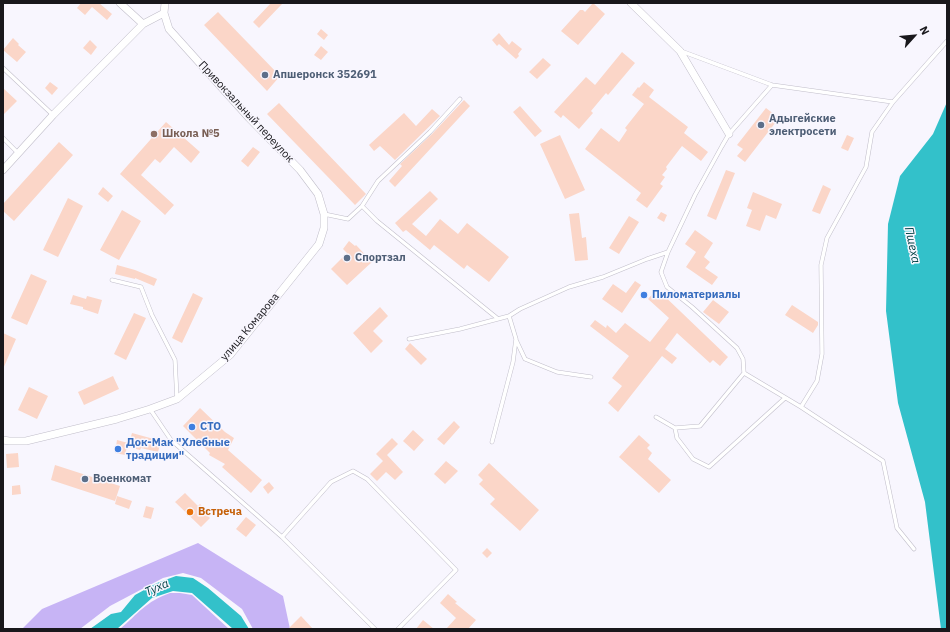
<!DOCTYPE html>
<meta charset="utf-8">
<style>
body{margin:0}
#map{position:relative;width:950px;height:632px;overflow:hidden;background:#f8f6fe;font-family:"IBM Plex Sans",sans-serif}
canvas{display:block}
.frame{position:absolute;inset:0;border:4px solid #19181c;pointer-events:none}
.north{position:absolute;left:894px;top:16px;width:40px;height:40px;-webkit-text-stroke:3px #f8f6fe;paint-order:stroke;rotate:63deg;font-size:11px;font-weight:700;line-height:16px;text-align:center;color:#19181c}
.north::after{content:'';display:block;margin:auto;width:14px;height:18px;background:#19181c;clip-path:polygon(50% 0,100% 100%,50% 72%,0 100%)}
</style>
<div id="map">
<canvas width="950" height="632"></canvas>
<div class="frame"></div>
<div class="north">N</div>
</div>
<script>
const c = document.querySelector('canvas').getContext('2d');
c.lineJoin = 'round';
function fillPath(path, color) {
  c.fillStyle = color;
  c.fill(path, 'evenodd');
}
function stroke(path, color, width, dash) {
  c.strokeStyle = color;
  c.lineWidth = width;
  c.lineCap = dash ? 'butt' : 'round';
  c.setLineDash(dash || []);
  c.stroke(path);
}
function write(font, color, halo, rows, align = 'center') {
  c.font = font + ' "IBM Plex Sans",sans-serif';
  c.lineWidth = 3;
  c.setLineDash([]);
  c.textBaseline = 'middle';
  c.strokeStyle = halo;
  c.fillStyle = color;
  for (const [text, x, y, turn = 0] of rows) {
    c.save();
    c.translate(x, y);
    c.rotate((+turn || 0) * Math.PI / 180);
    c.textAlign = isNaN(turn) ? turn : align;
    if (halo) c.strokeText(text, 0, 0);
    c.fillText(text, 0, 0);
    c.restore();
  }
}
fillPath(new Path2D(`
 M198,543L283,596L290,629H253L242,609L201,578L183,573L163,578L110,606L80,629H22L42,609Z
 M170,593H180L192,595L229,629H120C139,613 145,602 170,593Z`), '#c7b4f5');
fillPath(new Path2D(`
 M947,102V629H941L925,502L898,403L886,311L888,224L900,176L933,134Z
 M176,576L193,578L208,588L241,616L249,629H233L192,593L173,591L152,598L117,629H90L111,614L121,612L135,595L157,583Z`), '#33c1ca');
fillPath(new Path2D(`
 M81,3H99L112,14L107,20L92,7L85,15L77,8Z
 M271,3H283L259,28L253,22Z
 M593,3L605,14L578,45L561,31L580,10H583L585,12Z
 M218,12L280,76L267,91L204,25Z
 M321,29L328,35L324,40L317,34Z
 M499,33L509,45L512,41L522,49L518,54L519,56L516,59L499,44L497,46L492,40Z
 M13,38L19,44L18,45L26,52L17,62L3,50Z
 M90,40L97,47L91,55L83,48Z
 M321,46L328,52L321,60L314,55Z
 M622,52L635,63L608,95L606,93L591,111L593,113L579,129L563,115L561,118L554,112L586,77L595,85Z
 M543,58L551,65L537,79L529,72Z
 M50,82L58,88L52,95L45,88Z
 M644,82L654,90L649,97L688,127L684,133L708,152L701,161L682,146L666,167L667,169L662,175L665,177L660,184L663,186L647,208L636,200L641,193L585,149L601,128L619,142L627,130L625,128L644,104L632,95L638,87L639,88Z
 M3,88L17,101L3,115Z
 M464,100L470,106L395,187L389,181L402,166L400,164L432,134Z
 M279,103L366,194L355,205L267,114Z
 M520,106L542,131L535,137L513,112Z
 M766,108L779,118L745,162L737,156L743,149L737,145Z
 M432,109L440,116L395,160L380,146L374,151L369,145L404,113L416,126Z
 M166,122L200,152L191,163L174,147L160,163L155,159L141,175L174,205L165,215L120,174Z
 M560,135L585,190L565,199L540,144Z
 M847,135L854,138L848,151L841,148Z
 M59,142L73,155L14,221L3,211V204Z
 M253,147L260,152L248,167L241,161Z
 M726,170L735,173L716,220L707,216Z
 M823,185L831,189L820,214L812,211Z
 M103,187L113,196L108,202L98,194Z
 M430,191L438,199L412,224L426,236L440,219L458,234L467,223L509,257L489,282L467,265L464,269L434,245L430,250L406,230L403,232L395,223Z
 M753,192L782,204L776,219L766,215L760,231L746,226L752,210L747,208Z
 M68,198L83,206L58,257L43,250Z
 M122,210L141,221L119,260L100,250Z
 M661,212L667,215L664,222L657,218Z
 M579,213L582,238L586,237L588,260L575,261L569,214Z
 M629,216L639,222L619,254L609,248Z
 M695,230L713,243L704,257L710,262L705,268L718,277L712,285L686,267L696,252L685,244Z
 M349,241L355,246L356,245L372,262L347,285L331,269L347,253L343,249Z
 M117,265L135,270L157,279L154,286L135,278V279L115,274Z
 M31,274L47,281L27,325L11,318Z
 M635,281L641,285L622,313L602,299L613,284L626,293Z
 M657,289L728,357L720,366L713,360L710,363L677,333L665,349L677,358L672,364L662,356L618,412L608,403L622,386L612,378L629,356L590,326L595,320L606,328L607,325L616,333L625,323L650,342L669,318L648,299Z
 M193,293L203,298L182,343L172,338Z
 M73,295L86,299L87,296L102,300L98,314L83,309V307L70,304Z
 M713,300L729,312L719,324L703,312Z
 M792,305L818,322V325L813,333L785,315Z
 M380,307L388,316L373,331L383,341L371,353L353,333Z
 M134,313L146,318L126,360L114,354Z
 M3,333L16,339L3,369Z
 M410,343L427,359L421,365L405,349Z
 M113,376L119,389L84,405L78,392Z
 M29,387L48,396L37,419L18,410Z
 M200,408L225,432L234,438L228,450L262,480L251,493L222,467L225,464L209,455L210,453L183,426Z
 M454,421L460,427L444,445L437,439Z
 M413,430L424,440L414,451L403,441Z
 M132,433L161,441L158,452L141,448L140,450L128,447Z
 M639,435L650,445L647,448L652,453L648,459L671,480L659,493L619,457Z
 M392,438L398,444L387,455L403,472L395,480L386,472L377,481L370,474L383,461L376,454Z
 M117,440L128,443L125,455L115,453Z
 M18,453L19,467L7,468L6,454Z
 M446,461L458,471L445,484L434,474Z
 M489,463L539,510L520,531L490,504L495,499L479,484L483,480L478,475Z
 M55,465L120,486L115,501L51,480Z
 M269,482L274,488L268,494L263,487Z
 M20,485L21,494L12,495V486Z
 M185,493L198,506L200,504L206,510L204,512L210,518L201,527L175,502Z
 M117,496L132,501L129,509L115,504Z
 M146,506L154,508L151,519L143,517Z
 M246,517L256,525L246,537L236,529Z
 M487,548L492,553L487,558L482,553Z
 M448,594L457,602L455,603L476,620L468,629H446L456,618L440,603Z
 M301,616L313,629H288Z
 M423,620L434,629H416Z`), '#fbd6c8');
const service = new Path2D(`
 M681,51L772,85L893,102L947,41
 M3,68L53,115
 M772,85L729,134L722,146L695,195L668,252L661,272L667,287L692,307L737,348L743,359L744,373L801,407L883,461L897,528L914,549
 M3,138L18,153
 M362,206L378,181L430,132L460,99
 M324,214L348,219L362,206L377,221L497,318
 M112,280L141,287L152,315L175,360L177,399
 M409,339L460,329L509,316L520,309L569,287L603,277L647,259L668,252
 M516,340L525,359L557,372L591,377
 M801,407L817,381L822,354L821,265L827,238L866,167L872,132L893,102
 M150,409L171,440L282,537L375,629
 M656,417L675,428L677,438L693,459L709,467L785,398
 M675,428L700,426L744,373
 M492,442L513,362L516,339L509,316
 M282,537L331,482L353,471L367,479L456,570L398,629`);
const minor = new Path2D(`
 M120,3L143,24
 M631,3L680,51L729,134
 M3,170L53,115L143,24L164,13L165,3
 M3,440L9,441H26L117,419L150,409L177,399L230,355L319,244L324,228V214L318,194L300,170L249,118L169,29L164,13`);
stroke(service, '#c1beca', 4.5);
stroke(minor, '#c1beca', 8);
stroke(service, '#fff', 3.5);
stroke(minor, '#fff', 7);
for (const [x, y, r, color] of [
 [265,75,4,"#5c6f8a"],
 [761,125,4,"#5c6f8a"],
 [154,134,4,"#8d6e63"],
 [347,258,4,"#5c6f8a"],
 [644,295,4,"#3f7fe0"],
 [192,427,4,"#3f7fe0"],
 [118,449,4,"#3f7fe0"],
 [85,479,4,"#5c6f8a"],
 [190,512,4,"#e8710a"]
]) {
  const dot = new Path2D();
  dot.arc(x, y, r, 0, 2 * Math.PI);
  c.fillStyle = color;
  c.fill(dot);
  stroke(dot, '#f8f6fe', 1.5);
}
write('bold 11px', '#4e5e75', '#f8f6fe', [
 ["Апшеронск 352691",273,75],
 ["Адыгейские",769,119],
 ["электросети",769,132],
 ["Спортзал",355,258],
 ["Военкомат",93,479]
], 'left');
write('11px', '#19181c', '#f8f6fe', [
 ["Привокзальный переулок",246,112,47],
 ["улица Комарова",250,327,-50]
]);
write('bold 11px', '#785e54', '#f8f6fe', [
 ["Школа №5",162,134]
], 'left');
write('bold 11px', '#366cbe', '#f8f6fe', [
 ["Пиломатериалы",652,295],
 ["СТО",200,427],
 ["Док-Мак \"Хлебные",126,443],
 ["традиции\"",126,456]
], 'left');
write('bold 11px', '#c56008', '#f8f6fe', [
 ["Встреча",198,512]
], 'left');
write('italic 12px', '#004145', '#f8f6fe', [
 ["Пшеха",912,245,78],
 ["Туха",157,588,-24]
]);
</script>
